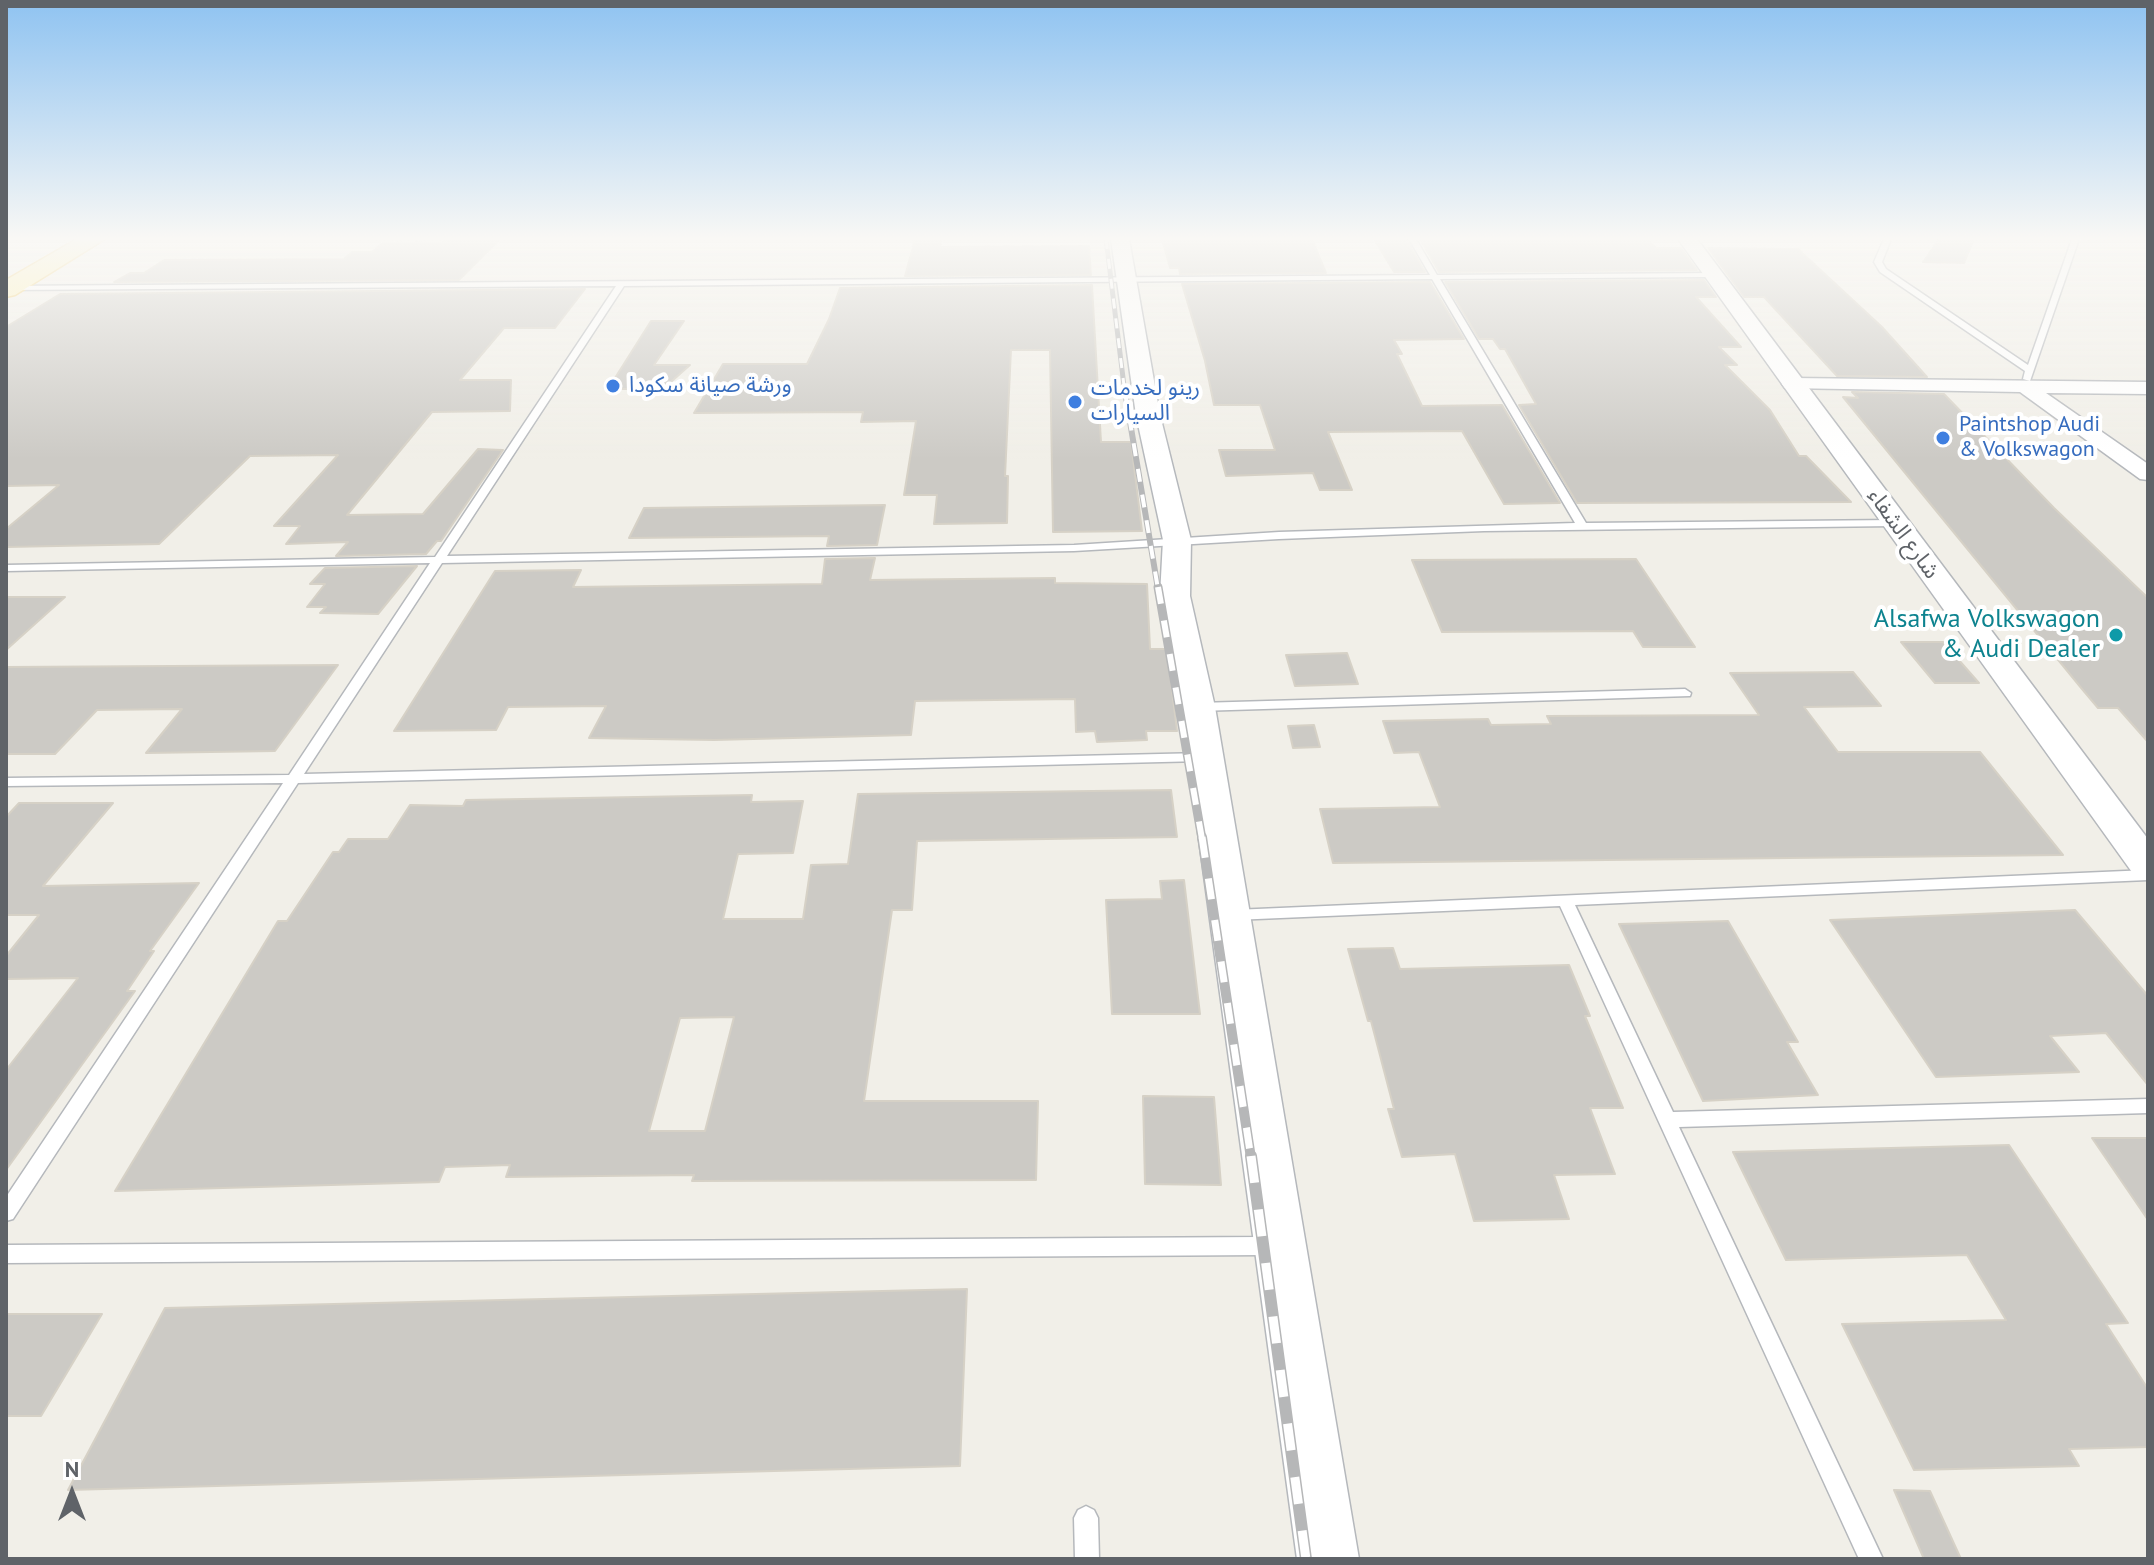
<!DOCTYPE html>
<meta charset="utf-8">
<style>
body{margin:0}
#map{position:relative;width:2154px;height:1565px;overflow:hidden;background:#f1efe8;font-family:"PT Sans",sans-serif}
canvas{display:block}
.frame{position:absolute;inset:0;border:8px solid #5f6368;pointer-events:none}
.north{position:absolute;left:32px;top:1453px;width:80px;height:80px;-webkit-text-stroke:6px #fff;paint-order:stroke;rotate:0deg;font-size:22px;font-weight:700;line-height:32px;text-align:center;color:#5f6368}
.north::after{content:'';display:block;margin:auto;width:28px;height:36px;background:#5f6368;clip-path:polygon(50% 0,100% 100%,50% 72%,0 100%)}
</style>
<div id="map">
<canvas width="2154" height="1565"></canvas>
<div class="frame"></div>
<div class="north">N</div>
</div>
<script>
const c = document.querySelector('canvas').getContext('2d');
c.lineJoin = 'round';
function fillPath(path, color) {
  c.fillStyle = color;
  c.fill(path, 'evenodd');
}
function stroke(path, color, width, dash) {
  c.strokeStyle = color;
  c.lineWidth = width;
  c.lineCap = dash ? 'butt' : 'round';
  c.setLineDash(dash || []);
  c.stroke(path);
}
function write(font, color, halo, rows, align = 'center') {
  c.font = font + ' "PT Sans","Noto Sans Arabic",sans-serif';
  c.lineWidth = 8;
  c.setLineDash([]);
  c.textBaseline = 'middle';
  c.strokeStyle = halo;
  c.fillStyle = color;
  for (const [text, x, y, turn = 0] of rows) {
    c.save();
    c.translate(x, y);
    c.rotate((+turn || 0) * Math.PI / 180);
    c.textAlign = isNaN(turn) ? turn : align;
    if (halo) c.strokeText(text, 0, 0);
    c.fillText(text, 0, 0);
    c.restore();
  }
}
const building = new Path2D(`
 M446,239H500L459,280L114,282L130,273H144L164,260L344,259L352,252H372L383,243L443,242Z
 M915,239H942L940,247L1089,246L1091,275L905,276Z
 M1162,239H1312L1326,273L1180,274L1179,268H1170Z
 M1374,239H1406L1425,272H1394Z
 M1420,239H1647L1656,248H1681L1697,270L1439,272Z
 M1939,239H1974L1964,263L1923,262Z
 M1708,248L1798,249L1882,327L1927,377L1837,376L1764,297H1744Z
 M1704,280L1716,297H1696L1741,347H1719L1737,365H1725L1770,410L1799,456H1806L1851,502L1577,503L1519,405L1536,404L1505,349H1500L1493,339H1479L1445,282Z
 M1430,282L1464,339L1394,340L1402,354H1397L1422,406L1502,405L1560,503L1504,504L1462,431L1328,432L1352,490H1320L1313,473L1226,476L1219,450H1275L1260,405H1214L1205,361L1182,284Z
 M1092,285L1101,442H1131L1142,531L1053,532L1050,350H1011L1005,476H1008L1007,523L934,524L937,495H904L916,421L861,422L863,412L694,413L723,364H807L829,319L840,288Z
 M585,289L555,328H504L460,380H511L510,411L432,412L347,515L423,514L478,449L503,450L441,541H437L426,554L336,556L348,542L286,544L300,526H274L338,455L250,456L159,544L6,547V529L59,485L6,486V327L60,294Z
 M651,321H684L654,365H690L663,389H608Z
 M1852,392L1944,394L2054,508L2148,598V742L2118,708H2098L2082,689L1843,397L1858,398Z
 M885,505L877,545L827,546L829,536L629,538L644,508Z
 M875,558L870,580L1055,578V583L1147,584L1150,649H1167L1177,731H1146L1147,740L1097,742L1095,731L1076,732L1075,699L915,701L911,735L714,740L589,738L606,706L508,707L496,730L394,731L495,571L581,570L573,587L822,584L825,559Z
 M1636,559L1695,647H1643L1633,631L1442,632L1412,560Z
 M417,566L378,614L320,613L326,607H307L325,584H310L325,568Z
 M6,597H65L6,650Z
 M1901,642H1943L1979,683H1935Z
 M1347,653L1358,684L1295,686L1286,655Z
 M338,665L275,751L146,753L182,709L97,710L55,754H6V667Z
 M1853,672L1881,706L1804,707L1838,752H1980L2063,855L1333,863L1320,809L1440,807L1419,752L1394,753L1383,721L1488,719L1491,725L1551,724L1547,716L1759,715L1730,673Z
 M1314,725L1320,747L1293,748L1288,726Z
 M1171,790L1177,837L917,841L912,910H892L864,1101H1038L1036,1180L692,1181L694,1175L506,1177L510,1165L445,1167L439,1182L115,1191L278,921H287L333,852H339L348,839H388L410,805L463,806L466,800L752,795L751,802L803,801L793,853L738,854L723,919H803L811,865L848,864L858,794ZM734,1017L705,1131H649L680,1018Z
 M19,803H113L43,886L199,883L150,951H154L127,991H135L6,1170V1070L78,978L6,979V956L39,915H6V817Z
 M1184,880L1200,1014H1112L1106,900L1162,899L1160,881Z
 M2075,910L2148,996V1085L2106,1033L2050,1036L2079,1072L1936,1077L1830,920Z
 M1728,921L1798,1042H1787L1818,1095L1703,1101L1619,924Z
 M1393,948L1400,969L1569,965L1590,1016H1585L1623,1108H1590L1615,1174L1554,1175L1569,1219L1474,1221L1455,1154L1402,1157L1388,1109H1394L1371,1021H1368L1348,949Z
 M1143,1096L1214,1097L1221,1185L1145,1184Z
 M2092,1138H2148V1220Z
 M2009,1145L2128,1323L2106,1324L2148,1389V1447L2069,1449L2079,1466L1914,1470L1842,1324L2006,1320L1967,1255L1786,1260L1733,1152Z
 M967,1289L960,1466L68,1490L165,1308Z
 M6,1314H102L41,1416H6Z
 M1894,1490L1930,1491L1961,1559H1924Z`);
fillPath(building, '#cccac5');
stroke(building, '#d6d1c6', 2);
const service = new Path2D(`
 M1409,239H1416L1437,275L1714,273L1718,275L1714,277L1440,279L1586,523L1895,520L1900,523L1895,526L1484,531L1279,539L1074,551L442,563L304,774L1203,753L1210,757L1203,761L298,783L13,1219L6,1221V1197L283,783L6,786V778L289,775L430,563L6,571V565L435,557L616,286L6,290V286L1430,275ZM1432,279L1575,523L1279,532L1074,545L447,556L624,286Z
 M1884,239H1891L1882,262L1886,269L2028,365L2072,239H2079L2030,381L2023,379L2025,371L1880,272L1874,262Z
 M1685,689L1691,693L1690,696L1198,711L1191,707L1198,703Z
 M2148,870V880L1575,905L1673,1112L2148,1099V1113L1679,1127L1883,1559H1859L1560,906L1234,920L1228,919L1226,915L1228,911L1234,910Z
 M1270,1229L1277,1232L1280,1238L1271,1252L1264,1255L6,1263V1245L1259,1237L1263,1232Z
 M1086,1506L1094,1510L1098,1518L1099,1559H1075L1074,1518L1078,1510Z`);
const minor = new Path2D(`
 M1792,378L2148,382V394L2046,393L2148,464V480L2140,479L2020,392L1785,388L1782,384L1785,380Z`);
const tertiary = new Path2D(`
 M1111,239H1129L1160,415L1191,540L1190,596L1215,707L1359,1559H1297L1181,707L1160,596L1163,540L1136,415Z
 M1678,239H1697L2148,839V879L2134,875Z`);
const primary = new Path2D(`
 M77,239H105L15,295L6,297V280Z`);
stroke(service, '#b5b8bc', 3);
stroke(minor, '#b5b8bc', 3);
stroke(tertiary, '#b5b8bc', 3);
stroke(primary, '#f2c960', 3);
fillPath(service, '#fff');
fillPath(minor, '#fff');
fillPath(tertiary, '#fff');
fillPath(primary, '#fff2af');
const railFar4 = new Path2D(`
 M1106,239L1125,394`);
const railFar3 = new Path2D(`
 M1125,392L1158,589`);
const railFar2 = new Path2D(`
 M1158,587L1202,839`);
const railFar1 = new Path2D(`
 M1202,837L1251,1158`);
const rail = new Path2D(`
 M1251,1156L1306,1559`);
stroke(railFar4, '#b6b7b8', 5);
stroke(railFar3, '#b6b7b8', 6);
stroke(railFar2, '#b6b7b8', 9);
stroke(railFar1, '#b6b7b8', 10);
stroke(rail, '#b6b7b8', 12);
stroke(railFar4, '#fff', 3, [10]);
stroke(railFar3, '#fff', 4, [13]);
stroke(railFar2, '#fff', 6, [17]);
stroke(railFar1, '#fff', 7, [21]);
stroke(rail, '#fff', 9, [27]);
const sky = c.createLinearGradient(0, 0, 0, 459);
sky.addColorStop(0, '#8fc3f1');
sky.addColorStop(0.52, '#f9f8f5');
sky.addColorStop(1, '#f9f8f500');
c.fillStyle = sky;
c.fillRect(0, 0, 2154, 459);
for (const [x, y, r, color] of [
 [613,386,8,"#3f7fe0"],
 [1075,402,8,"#3f7fe0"],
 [1943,438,8,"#3f7fe0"],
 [2116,635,8,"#0f9aa8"]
]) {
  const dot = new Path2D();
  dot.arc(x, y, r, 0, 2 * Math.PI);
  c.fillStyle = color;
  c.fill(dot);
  stroke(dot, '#fff', 3);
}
write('22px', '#366cbe', '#fff', [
 ["ورشة صيانة سكودا",629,386],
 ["رينو لخدمات",1091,389],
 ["السيارات",1091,414],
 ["Paintshop Audi",1959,425],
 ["& Volkswagon",1959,450]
], 'left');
write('22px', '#5f6368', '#fff', [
 ["شارع الشفاء",1903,534,54]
]);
write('26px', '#0d838f', '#fff', [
 ["Alsafwa Volkswagon",2100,620],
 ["& Audi Dealer",2100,650]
], 'right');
</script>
